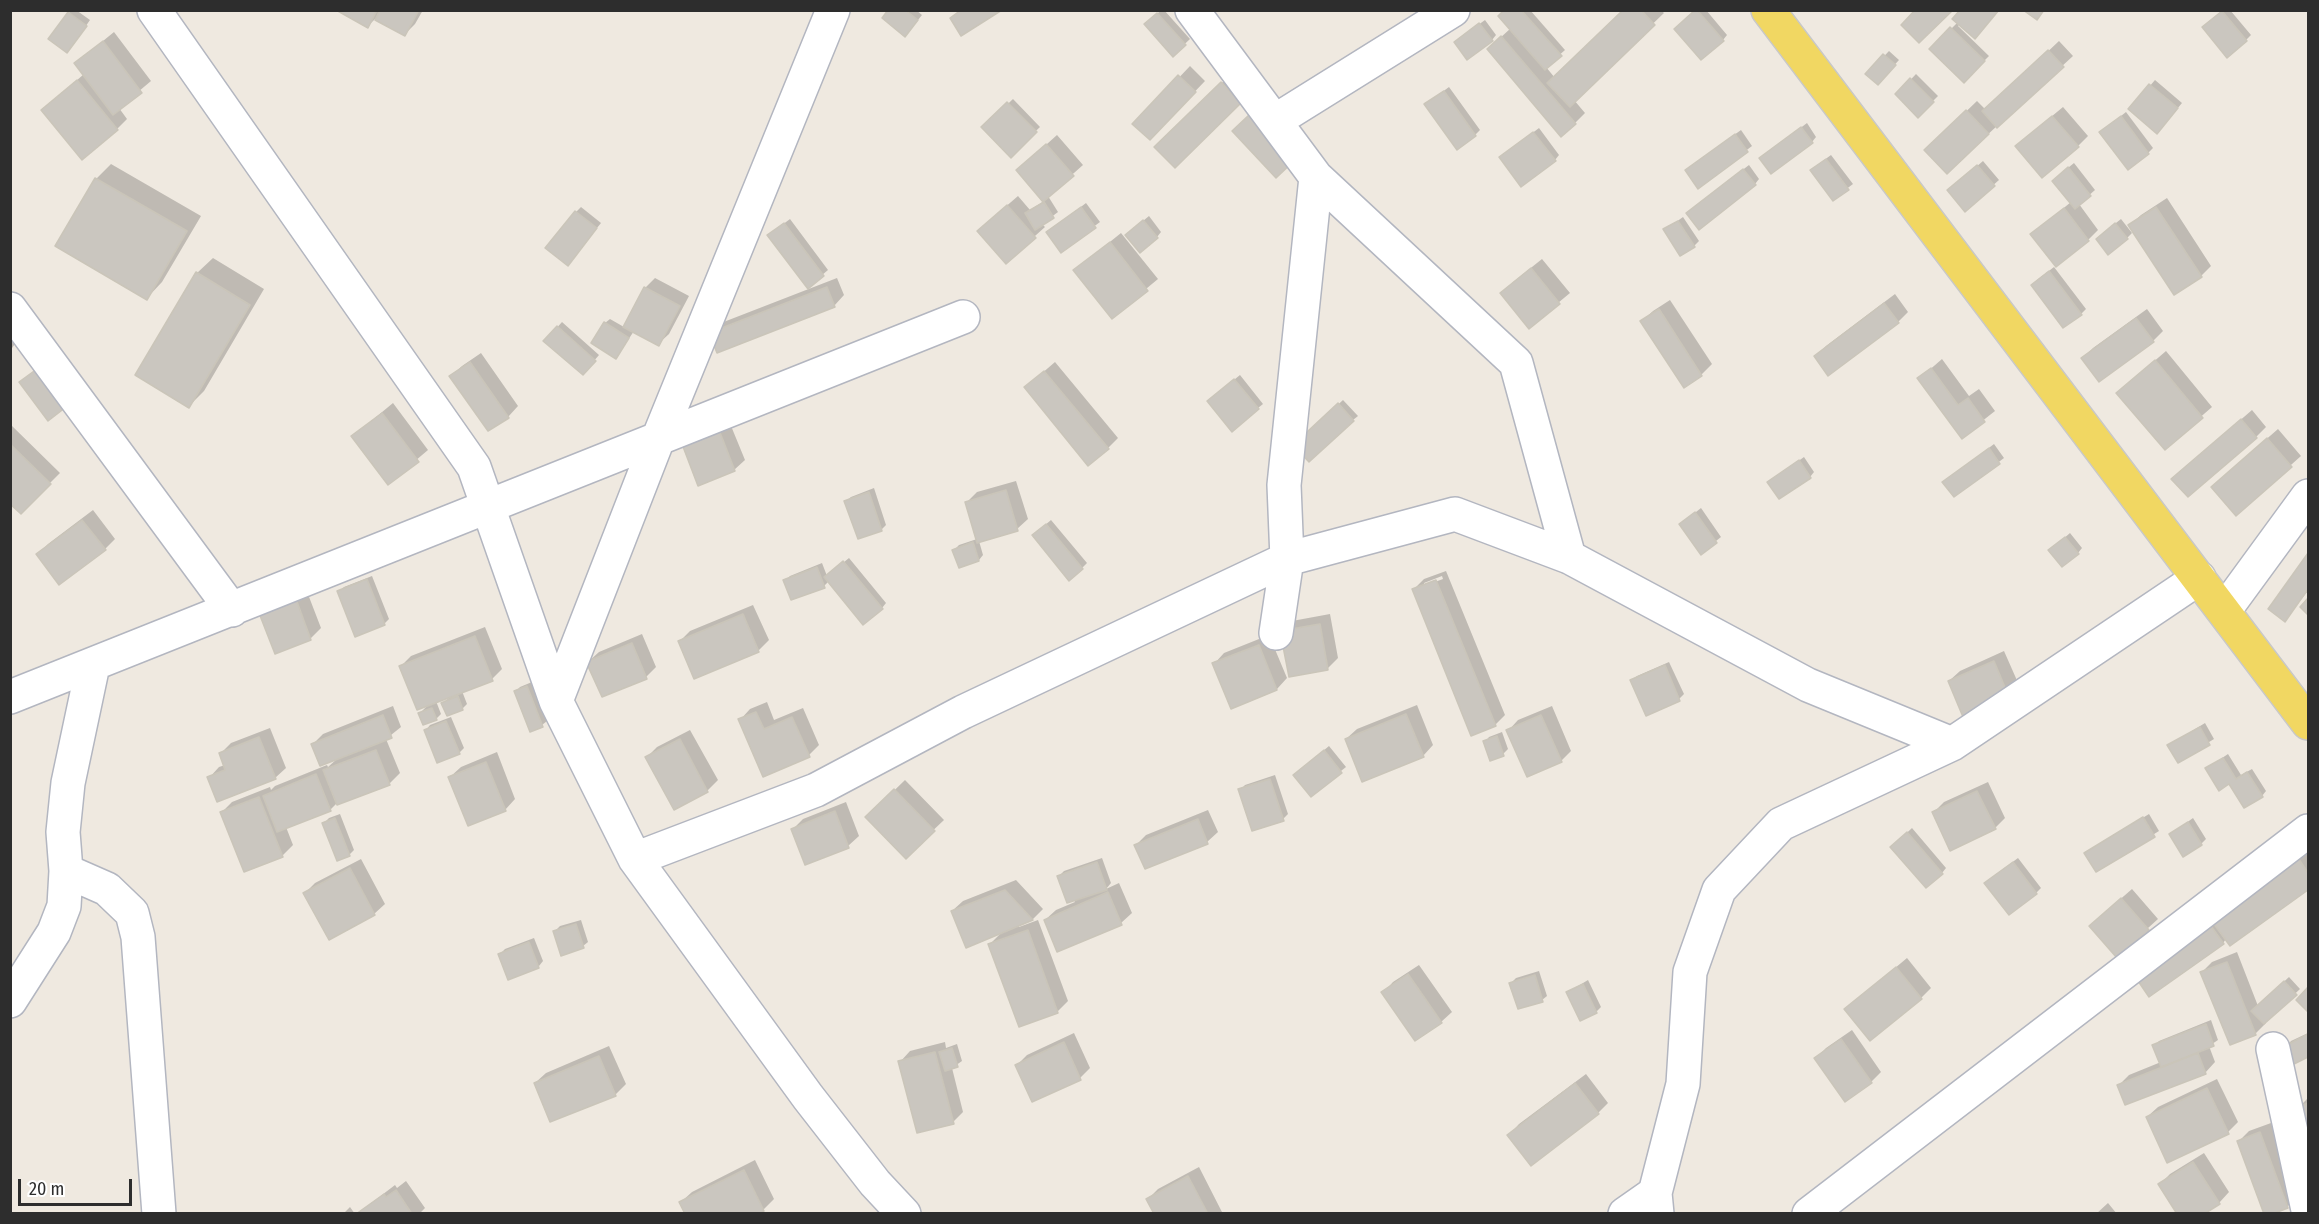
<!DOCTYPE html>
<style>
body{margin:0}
#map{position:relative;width:2319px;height:1224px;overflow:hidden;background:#efe9e0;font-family:"Fira Sans Condensed",sans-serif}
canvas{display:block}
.frame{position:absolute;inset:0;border:12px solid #2d2d2d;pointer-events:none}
.scale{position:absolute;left:18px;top:1179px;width:114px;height:27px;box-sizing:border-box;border:3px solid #2d2d2d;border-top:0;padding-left:8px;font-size:18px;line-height:21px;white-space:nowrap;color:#2d2d2d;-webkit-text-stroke:4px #fff;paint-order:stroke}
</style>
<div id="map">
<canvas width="2319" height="1224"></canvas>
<div class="frame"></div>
<div class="scale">20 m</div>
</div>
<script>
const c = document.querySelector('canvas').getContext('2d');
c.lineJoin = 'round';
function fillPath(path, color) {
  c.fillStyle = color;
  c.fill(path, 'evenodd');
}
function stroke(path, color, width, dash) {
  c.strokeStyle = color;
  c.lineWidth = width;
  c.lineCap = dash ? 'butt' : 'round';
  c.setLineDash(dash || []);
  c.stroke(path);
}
fillPath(new Path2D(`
 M72,10H76L90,20L72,46L69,13Z
 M339,10H423L415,24L405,34L375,19L368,26Z
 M890,10H916L922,15L910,30Z
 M1161,10H1164L1190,39L1173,55L1146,25Z
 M1505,10H1530L1565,50L1546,67L1555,78L1624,10H1661L1664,13L1574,100L1585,113L1575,123L1499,39L1511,28Z
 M1696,10H1706L1727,35L1723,40Z
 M2223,10H2230L2251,35L2246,40L2208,22Z
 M1485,20L1496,35L1492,40L1460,38Z
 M1958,22L1960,24L1958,26L1989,56L1964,81L1931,49Z
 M114,32L151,81L119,108L127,119L117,129L43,110L84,74L76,63Z
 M2059,41L2073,56L1947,172L1926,150L1977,101L1986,110Z
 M1889,51L1899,60L1878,83L1867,74Z
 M1190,66L1205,81L1160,128L1135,124Z
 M1232,73L1251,92L1175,166L1156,147Z
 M1916,74L1938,96L1918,116L1897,94Z
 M2155,80L2182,103L2162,127L2130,109Z
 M1449,87L1480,130L1475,135L1426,104Z
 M1013,99L1040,127L1011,155L984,127Z
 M2063,107L2088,136L2078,146L2028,136Z
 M2126,112L2153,148L2148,153L2106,128Z
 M1807,123L1816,137L1812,142L1761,158Z
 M1539,128L1559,155L1555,160L1506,153Z
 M1741,130L1752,146L1698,187L1691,166Z
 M1057,135L1083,165L1048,196L1058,212L1042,224L1045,227L1006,262L989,221L1018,196L1030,210L1044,201L1018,170Z
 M1831,155L1853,184L1833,199L1816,166Z
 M1983,161L1999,180L1965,210L1954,186Z
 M2074,163L2095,190L2079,204L2098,230L2088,240L2032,234L2071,202L2058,176Z
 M111,164L201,216L162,282L147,298L96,179Z
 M1749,165L1759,179L1755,184L1693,208Z
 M2167,198L2211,266L2201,276L2130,225L2141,215Z
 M1086,203L1100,222L1061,251L1048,232Z
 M581,207L601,223L572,259L576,212Z
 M1149,216L1161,232L1157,237L1132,230Z
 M1683,217L1699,241L1694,246L1665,230Z
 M790,219L828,270L808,287L774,231Z
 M2121,219L2132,233L2127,238L2102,234Z
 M1121,233L1158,279L1112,317L1075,270Z
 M213,258L264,289L204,391L189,406L197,273Z
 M1542,259L1570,293L1529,327L1512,283Z
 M2054,267L2086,309L2081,314L2037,280Z
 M655,278L689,296L669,334L658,344L634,331L620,352L605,323L610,319L624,327L645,288Z
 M837,278L844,295L834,306L711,333L721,323Z
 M1895,294L1908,312L1898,322L1816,356L1826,346Z
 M1670,300L1712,364L1701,375L1684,386L1642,321L1653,311Z
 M2147,309L2163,331L2153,341L2083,358L2093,348Z
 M562,322L599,355L587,369L545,341Z
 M10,324L23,332L10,351Z
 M2166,351L2212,407L2165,448L2129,383Z
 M481,353L518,406L508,417L451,376L462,366Z
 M1942,359L1969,396L1979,389L1995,411L1962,437L1919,379Z
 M1055,362L1118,438L1108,448L1026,387Z
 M1240,375L1263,404L1258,408L1214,396Z
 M1343,400L1358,416L1353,420L1295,445Z
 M393,403L428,450L389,483L353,436Z
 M2252,410L2266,427L2256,437L2184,469Z
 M729,421L745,460L734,470L683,445Z
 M10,424L60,473L21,512L10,502Z
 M2278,429L2301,456L2236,514L2223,477Z
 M1994,444L2004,458L1955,495L1949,478Z
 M1804,457L1814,472L1810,477L1769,482Z
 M1016,481L1028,519L1017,529L979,541L983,555L979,560L954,550L959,545L977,539L966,503L977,492Z
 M874,488L886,525L881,530L846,501L851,497Z
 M1701,508L1721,537L1701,553L1681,524Z
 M93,510L115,539L105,549L38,554L48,544Z
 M1051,520L1087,563L1082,568L1038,531Z
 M2070,533L2082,548L2078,553L2055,546Z
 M2308,556V591L2285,620L2270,609Z
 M849,558L886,603L882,608L829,581L824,586L785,581L790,576L822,563L827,576Z
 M1446,571L1505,715L1495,725L1413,590L1424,579ZM1442,576L1443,579L1424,586V583Z
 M372,576L389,619L384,624L339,592L344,587Z
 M306,589L321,628L311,638L276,652L271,603Z
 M753,605L769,640L758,651L680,641L690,631Z
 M1330,614L1338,658L1328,668L1290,675L1292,621Z
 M485,627L502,669L492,679L462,691L467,704L462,709L443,703L451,696L436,701L441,714L436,719L420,713L429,704L401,666L411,656Z
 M642,634L656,667L646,677L588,662L599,652Z
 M1269,635L1287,678L1277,689L1231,707L1214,664L1224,653Z
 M2004,651L2019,685L2009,696L1949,681L1960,671Z
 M1669,662L1684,694L1679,699L1632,680L1637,676Z
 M532,682L547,721L542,725L515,692L520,687Z
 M767,702L774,720L803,708L819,745L809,755L740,720L750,709Z
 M1417,705L1433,745L1423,756L1346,739L1357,729Z
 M393,706L401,727L386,739L400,773L390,783L337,803L330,810L286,827L293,845L282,856L222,812L232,802L270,787L271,790L275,786L327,765L328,767L338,758L313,744L323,734Z
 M1552,706L1571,751L1561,761L1508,731L1518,720Z
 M451,717L464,748L459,753L426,730L430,725Z
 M2205,723L2214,739L2178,761L2169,745Z
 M270,728L286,768L275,778H209L219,767L225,765L220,754L231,743Z
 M690,730L718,780L707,791L675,808L647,757L657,747Z
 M1502,732L1508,749L1503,754L1485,742L1489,737Z
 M1329,746L1346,767L1311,795L1299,771Z
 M497,752L515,799L505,810L450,777L461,767Z
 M2228,754L2241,775L2252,769L2266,791L2262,796L2230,782L2207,768Z
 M1275,775L1288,814L1283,819L1240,790L1245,785Z
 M905,780L944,820L906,856L867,817Z
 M1988,782L2005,818L1995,828L1934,812L1944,802Z
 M846,802L859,836L848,846L793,829L803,819Z
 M1208,810L1218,832L1207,842L1145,867L1136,845L1146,835Z
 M340,814L354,850L349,855L324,823L329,818Z
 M2149,814L2159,831L2096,870L2086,853Z
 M2193,818L2206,839L2201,844L2171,834Z
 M1912,828L1946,868L1942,873L1892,847Z
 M2308,848V888L2230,944L2226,939L2223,943L2136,975Z
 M1102,858L1111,883L1106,889L1119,883L1132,913L1121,923L1058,950L1045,920L1056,910L1075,902L1059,876L1064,871Z
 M2018,858L2041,888L2036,893L1991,878Z
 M361,859L385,904L374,914L305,893L315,883Z
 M1016,880L1043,909L1033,919L1018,925L1019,927L1038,920L1068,1001L1057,1012L990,944L1003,931L952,911L963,901Z
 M2132,889L2158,919L2117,956L2101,916Z
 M581,920L588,942L583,946L555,931L560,926Z
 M534,938L543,961L539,966L509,978L500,954L505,949Z
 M2237,952L2258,1006L2289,977L2300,989L2265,1022L2266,1023L2255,1034L2202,972L2212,962Z
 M1907,958L1931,988L1921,998L1846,1009Z
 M1419,965L1452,1012L1441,1022L1416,1039L1383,993L1393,982Z
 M1539,971L1547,996L1542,1000L1511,983L1516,978Z
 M1588,980L1601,1007L1596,1012L1568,992Z
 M2211,1020L2218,1040L2209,1046L2215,1062L2205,1073L2119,1085L2129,1075L2161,1062L2154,1046L2159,1041Z
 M1852,1030L1881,1072L1871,1082L1816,1058L1826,1048Z
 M1074,1033L1090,1068L1080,1078L1017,1065L1027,1055Z
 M2308,1033V1055L2295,1062L2287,1046L2291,1041Z
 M945,1042L946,1048L957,1044L962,1061L952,1068L963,1112L953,1122L900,1062L910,1051Z
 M609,1046L626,1084L615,1095L535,1083L546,1073Z
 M1586,1074L1608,1103L1598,1113L1509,1135L1519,1124Z
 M2217,1079L2238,1122L2228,1132L2147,1117L2158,1107Z
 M2307,1099H2308V1135L2297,1109Z
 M2271,1123L2298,1196L2288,1206L2268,1214L2238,1142L2249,1131Z
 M2204,1153L2229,1192L2219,1203L2160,1184L2170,1174Z
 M755,1160L774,1199L763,1210L756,1214L681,1202L692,1192Z
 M1199,1167L1223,1214H1156L1148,1199L1158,1189Z
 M406,1181L425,1208L419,1214H357L395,1185L397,1188Z
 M2108,1203L2117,1214H2096Z
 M350,1207L355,1214H343Z`), '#0003');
const building = new Path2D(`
 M336,10H377L368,28Z
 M380,10H419L405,36L375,20Z
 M888,10H905L918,20L905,37L882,18Z
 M961,10H1002L961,36L950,18Z
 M1504,10H1521L1562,56L1545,70L1498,16Z
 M1623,10H1641L1655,25L1570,107L1547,83Z
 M1695,10H1697L1724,41L1701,60L1674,29Z
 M1915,10H1953L1919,43L1901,25Z
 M1960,10H1999L1975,39L1952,19Z
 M2023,10H2044L2037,20Z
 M2222,11L2247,41L2227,58L2202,27Z
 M68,12L87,26L67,53L48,39Z
 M1157,13L1186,45L1173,57L1144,24Z
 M1479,23L1493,41L1467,60L1454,42Z
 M1950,27L1985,61L1964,83L1929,49Z
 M1501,36L1576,124L1561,137L1487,49Z
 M103,41L142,93L113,115L74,63Z
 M2048,50L2064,67L1997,128L1982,111Z
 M1883,54L1896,65L1878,85L1865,74Z
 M1178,75L1196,92L1150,140L1132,124Z
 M1910,78L1934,102L1918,118L1895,94Z
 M77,80L118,130L82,160L41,110Z
 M1221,82L1241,103L1175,168L1154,147Z
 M2149,84L2178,108L2157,134L2128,109Z
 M1444,91L1476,136L1457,150L1424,104Z
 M1007,102L1037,132L1011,158L981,127Z
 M1966,110L1989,134L1947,174L1924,150Z
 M1250,114L1295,160L1276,178L1232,131Z
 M2052,116L2079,147L2042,178L2015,146Z
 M2121,116L2149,154L2128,170L2099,132Z
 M1801,127L1813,143L1771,174L1759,158Z
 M1533,132L1556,161L1521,187L1499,157Z
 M1735,134L1748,152L1698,189L1685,170Z
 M1046,144L1074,176L1043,202L1016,170Z
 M1826,159L1849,190L1833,201L1810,170Z
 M1977,165L1995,186L1965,212L1947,190Z
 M2068,167L2091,196L2075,209L2052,181Z
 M1743,169L1756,185L1699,230L1686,213Z
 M95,178L187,231L147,300L55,246Z
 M1044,202L1054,218L1035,230L1025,213Z
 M1007,205L1036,238L1006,264L977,231Z
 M1081,207L1096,228L1061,253L1046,232Z
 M2156,207L2202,277L2174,295L2128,225Z
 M2064,208L2089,241L2056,267L2030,234Z
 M575,211L597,228L568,266L545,248Z
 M1143,220L1158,238L1140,253L1125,235Z
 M1678,221L1695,247L1680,256L1663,229Z
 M784,223L824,276L808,289L767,235Z
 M2115,223L2128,239L2108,255L2096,239Z
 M1110,242L1148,291L1112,319L1073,270Z
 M1531,268L1560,304L1529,329L1500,293Z
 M2049,271L2082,315L2063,328L2031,285Z
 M196,272L250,305L189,408L135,375Z
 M644,287L680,306L659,346L623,327Z
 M827,287L835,307L717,353L709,333Z
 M1884,303L1899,323L1828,376L1814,356Z
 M1659,309L1702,376L1684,388L1640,321Z
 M2136,318L2154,342L2099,382L2081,358Z
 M604,322L629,338L616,359L591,343Z
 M557,326L596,361L583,375L543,341Z
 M2155,360L2203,418L2165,450L2116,393Z
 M470,362L509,418L488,431L449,376Z
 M41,366L70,404L48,421L19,382Z
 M1931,368L1958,405L1968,398L1985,422L1962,439L1917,378Z
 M1044,371L1109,449L1088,466L1024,387Z
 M1234,379L1259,409L1232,432L1207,401Z
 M1338,403L1354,421L1309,462L1293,445Z
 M382,413L419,462L388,485L351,436Z
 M2241,419L2257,438L2188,497L2171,479Z
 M719,430L735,471L698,486L682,444Z
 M2267,438L2292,467L2236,516L2211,487Z
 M10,444L51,484L21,514L10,504Z
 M1989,448L2000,464L1954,497L1942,482Z
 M1799,460L1811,478L1779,499L1767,482Z
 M1006,490L1018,531L977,543L965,502Z
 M869,492L882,531L858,539L844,501Z
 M1695,512L1717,543L1701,555L1679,524Z
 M82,520L106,550L59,585L36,554Z
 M1046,524L1083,569L1069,581L1032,535Z
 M2065,537L2079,554L2062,567L2048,550Z
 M973,542L979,561L959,568L952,550Z
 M2308,553V589L2285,622L2268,609Z
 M843,561L883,609L863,625L824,577Z
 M817,567L825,588L791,600L783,580Z
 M367,579L385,625L355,637L337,591Z
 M1436,580L1496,726L1471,736L1412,589Z
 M2308,598V615L2300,607Z
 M296,599L311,640L275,654L259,613Z
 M743,614L759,652L694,679L678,641Z
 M1320,624L1328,670L1289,677L1280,631Z
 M475,636L493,681L417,710L399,666Z
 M632,643L647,679L602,697L586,662Z
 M1259,645L1277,690L1231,709L1212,663Z
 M1994,661L2009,697L1963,717L1948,681Z
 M1665,665L1680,701L1646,716L1630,680Z
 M527,686L543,727L530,732L514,691Z
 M458,696L463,710L447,716L441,703Z
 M432,708L437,720L423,725L418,713Z
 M756,712L764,729L792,717L810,757L763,777L738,719Z
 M1406,714L1424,757L1362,782L1345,739Z
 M383,715L392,738L320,766L311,744Z
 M1541,715L1562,762L1527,777L1506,730Z
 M446,721L460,754L437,763L424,730Z
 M2200,727L2210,745L2178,763L2167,745Z
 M1497,736L1504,756L1490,761L1483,741Z
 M259,737L276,779L217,802L207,777L225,770L219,753Z
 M680,739L708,792L674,810L645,757Z
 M376,750L390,785L337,805L323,770Z
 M1324,750L1342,773L1311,797L1293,775Z
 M2223,758L2236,779L2247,772L2263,797L2244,808L2229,784L2219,791L2205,768Z
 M486,762L506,811L468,826L448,777Z
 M316,774L331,811L277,832L263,796Z
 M1270,779L1284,821L1252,831L1238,789Z
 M894,789L935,831L906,859L865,817Z
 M1977,791L1996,829L1950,851L1932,812Z
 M259,797L283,857L244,872L220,812Z
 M835,811L849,848L805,865L791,829Z
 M2143,817L2155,837L2096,872L2084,853Z
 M335,818L350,856L337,861L322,823Z
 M1198,819L1208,844L1145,869L1134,845Z
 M2188,822L2202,845L2183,857L2169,834Z
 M1907,832L1943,874L1926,888L1890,847Z
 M2293,850L2308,873V890L2230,946L2206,913Z
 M1097,862L1107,890L1067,903L1057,876Z
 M2013,862L2037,894L2009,915L1984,883Z
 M350,868L375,915L329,940L303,893Z
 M1005,890L1033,920L966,948L951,911Z
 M1108,892L1122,925L1057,952L1044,920Z
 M2121,898L2149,930L2117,958L2089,926Z
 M2208,922L2224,944L2149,997L2134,975Z
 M576,924L584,948L561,956L553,931Z
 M1028,930L1058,1013L1019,1027L988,944Z
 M529,942L539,968L508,980L498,954Z
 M2227,962L2256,1035L2230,1045L2200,972Z
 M1896,967L1922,999L1870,1041L1844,1009Z
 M1408,974L1442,1023L1415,1041L1381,992Z
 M1535,975L1543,1002L1518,1009L1509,983Z
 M2284,981L2297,995L2264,1024L2251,1011Z
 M1583,984L1597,1013L1580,1021L1566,992Z
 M2308,987V1012L2296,1000Z
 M2206,1024L2214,1046L2161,1067L2152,1045Z
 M2308,1034V1057L2294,1064L2285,1046Z
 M1841,1039L1872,1083L1845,1102L1814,1058Z
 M1064,1042L1081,1080L1032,1102L1015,1065Z
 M952,1048L958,1067L945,1071L939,1052Z
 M935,1052L954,1124L917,1133L898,1061Z
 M2198,1053L2206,1074L2125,1105L2117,1085Z
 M599,1056L616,1096L550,1122L534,1083Z
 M1575,1083L1599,1114L1531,1166L1507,1135Z
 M2207,1088L2229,1134L2167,1163L2146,1117Z
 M2308,1103V1138L2295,1109Z
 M2260,1132L2288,1208L2272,1214H2264L2237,1141Z
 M2193,1162L2220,1204L2204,1214H2177L2158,1184Z
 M744,1170L764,1211L759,1214H685L679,1202Z
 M1188,1176L1208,1214H1154L1146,1199Z
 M396,1190L412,1214H356L384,1194L386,1197Z`);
fillPath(building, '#cac6bf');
stroke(building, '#cac5b9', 1.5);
const street = new Path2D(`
 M154,10L474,467L556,701L635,859L808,1097L875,1183L904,1214
 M1192,10L1316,177L1516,363L1569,557
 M1275,121L1453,10
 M10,309L232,610
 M2224,611L2308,496
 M1276,633L1287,559L1284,485L1316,177
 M10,697L963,317
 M556,701L658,439L833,10
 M635,859L816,790L963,712L1287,559L1455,514L1569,557L1808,685L1952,744
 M66,871L63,832L68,783L93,665
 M10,1001L54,932L64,906L66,871L107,889L132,913L138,937L159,1214
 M2273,1049L2308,1210
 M1625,1214L1655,1193
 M1657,1214L1655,1193L1683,1084L1690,972L1719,890L1781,824L1952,744L2199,578
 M1809,1214L2308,831`);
const primary = new Path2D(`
 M1768,10L2308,723`);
stroke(street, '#b3b6c0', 36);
stroke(primary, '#c8c8c8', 36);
stroke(street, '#fff', 33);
stroke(primary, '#f1d762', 33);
</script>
